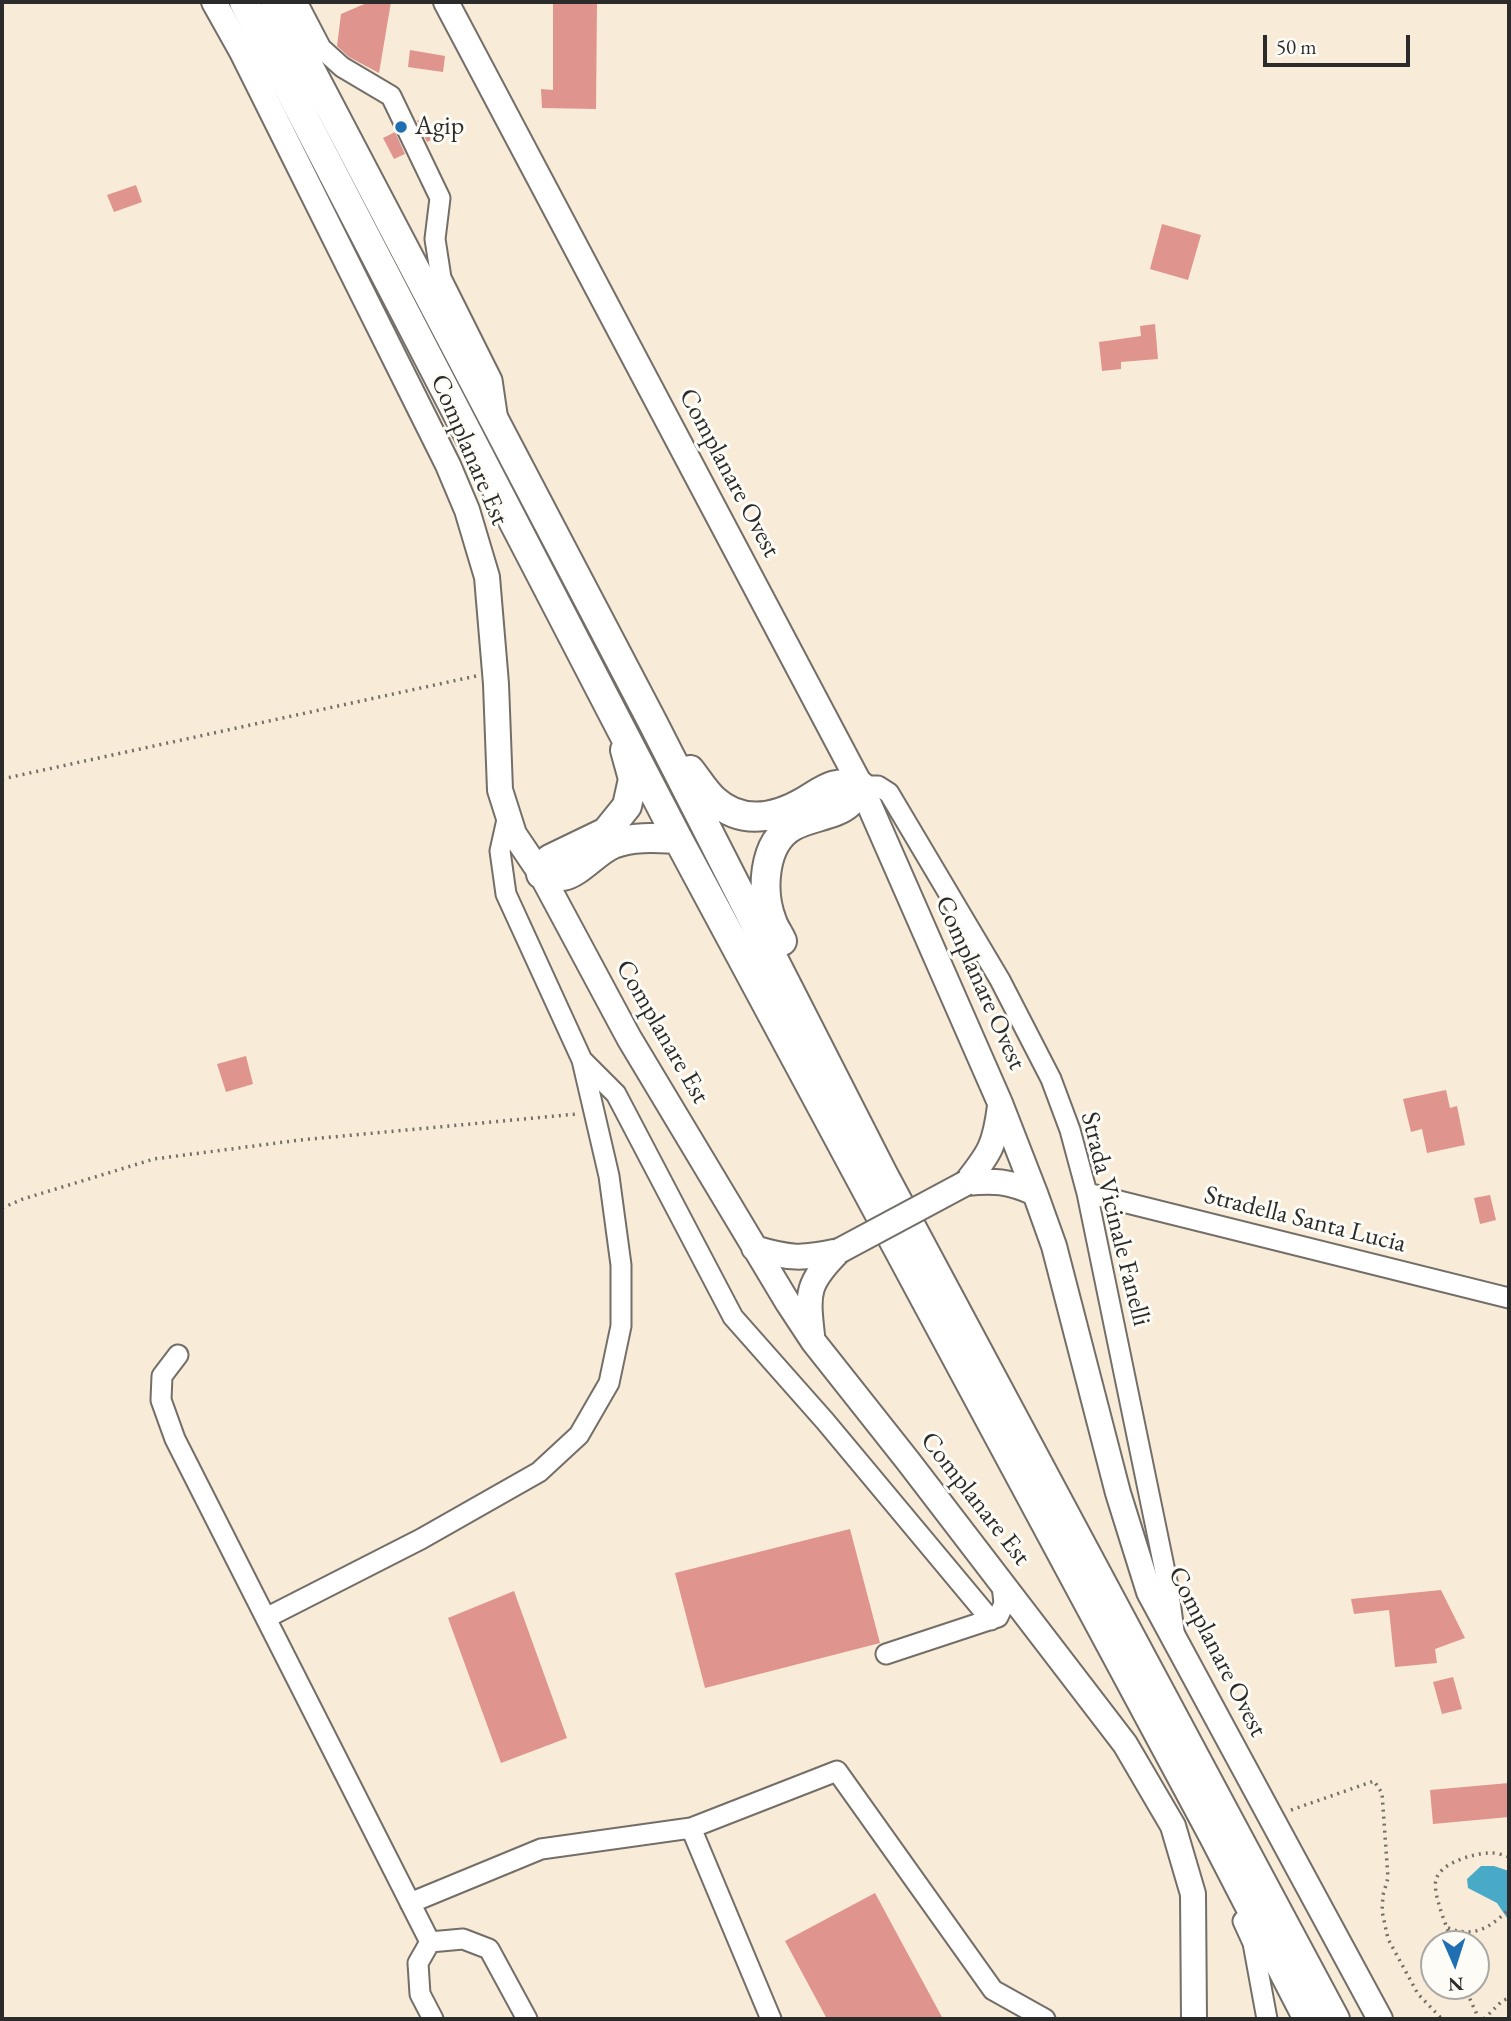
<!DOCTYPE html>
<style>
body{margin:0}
#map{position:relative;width:1511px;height:2021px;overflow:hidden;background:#f8ebd8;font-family:"EB Garamond",serif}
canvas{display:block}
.frame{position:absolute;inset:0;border:4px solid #2b2b2b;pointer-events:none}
.north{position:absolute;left:1420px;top:1930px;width:70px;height:70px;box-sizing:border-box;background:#fdfcf7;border:2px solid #a9a8a5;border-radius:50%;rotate:177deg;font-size:19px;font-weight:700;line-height:28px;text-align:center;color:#2b2b2b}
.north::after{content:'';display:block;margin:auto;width:24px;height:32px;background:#1f6fb2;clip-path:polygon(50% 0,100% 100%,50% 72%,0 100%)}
.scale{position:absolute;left:1263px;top:35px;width:147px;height:32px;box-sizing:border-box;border:4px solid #2b2b2b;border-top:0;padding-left:9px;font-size:21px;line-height:24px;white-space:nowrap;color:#2b2b2b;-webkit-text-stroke:5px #fdfcf7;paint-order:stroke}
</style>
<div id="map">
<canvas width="1511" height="2021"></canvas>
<div class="frame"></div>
<div class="north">N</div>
<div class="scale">50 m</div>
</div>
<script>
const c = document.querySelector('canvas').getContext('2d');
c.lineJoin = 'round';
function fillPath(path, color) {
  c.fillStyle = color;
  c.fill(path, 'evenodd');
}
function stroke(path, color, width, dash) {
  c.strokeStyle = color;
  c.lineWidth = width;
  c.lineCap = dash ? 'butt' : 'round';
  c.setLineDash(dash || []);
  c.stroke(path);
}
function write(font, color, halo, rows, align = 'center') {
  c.font = font + ' "EB Garamond",serif';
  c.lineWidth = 6;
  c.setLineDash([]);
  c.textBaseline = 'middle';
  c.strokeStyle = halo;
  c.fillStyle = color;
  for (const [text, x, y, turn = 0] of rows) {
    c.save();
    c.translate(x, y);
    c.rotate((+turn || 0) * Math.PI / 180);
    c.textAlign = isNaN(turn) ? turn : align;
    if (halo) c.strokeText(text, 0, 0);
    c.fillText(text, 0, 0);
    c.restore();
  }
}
fillPath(new Path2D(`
 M1481,1866H1494L1509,1871V1921L1497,1903L1468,1888L1467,1879Z`), '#48aac7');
fillPath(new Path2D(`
 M369,2H391L379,73L349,57L337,46L341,14Z
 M553,2H597L596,109L542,108L541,89L553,90Z
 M410,50L445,56L443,72L408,67Z
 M424,117L435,138L427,142L417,121Z
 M395,132L405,154L394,159L383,138Z
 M136,185L142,202L114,212L107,195Z
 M1162,224L1201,235L1188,280L1150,269Z
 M1155,324L1158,359L1121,362V369L1102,371L1099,342L1141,336L1140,326Z
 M246,1056L253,1084L226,1092L217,1064Z
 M1446,1090L1450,1108L1457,1106L1465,1145L1427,1153L1422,1129L1411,1132L1403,1099Z
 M1490,1195L1496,1220L1480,1224L1474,1198Z
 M850,1529L880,1643L705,1688L675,1573Z
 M1441,1590L1465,1638L1435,1649L1437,1663L1395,1667L1389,1610L1354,1614L1351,1599Z
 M514,1591L567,1738L501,1763L448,1618Z
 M1453,1677L1462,1709L1442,1714L1433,1682Z
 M1509,1783V1817L1433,1824L1430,1790Z
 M875,1893L943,2019H827L785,1941Z`), '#e0948e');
const minor = new Path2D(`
 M297,2L321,48L342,67L391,96L440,198L435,239L441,278L492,380L497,414
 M861,786H878L889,793L1000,980L1051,1079L1070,1130L1087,1193L1168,1586L1174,1631
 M583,1061L616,1094L733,1317L825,1421L991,1620
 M1087,1193L1509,1298
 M178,1355L162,1376L161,1400L175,1439L430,1942L418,1963L420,1994L433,2019
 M266,1618L421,1539L539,1472L579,1435L609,1383L621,1326V1265L609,1176L582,1060L506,894L500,851L508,815
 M886,1654L998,1617L1004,1604L1002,1584
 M691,1828L771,2019
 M410,1903L541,1849L691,1828L837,1771L993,1990L1045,2019
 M1243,1921L1253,1943L1267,2019
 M430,1942L463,1939L489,1949L527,2019`);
const major = new Path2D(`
 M214,2L242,52L448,465L467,510L487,577L496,684L500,790L514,834L541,874L629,1038L788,1303L813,1341L908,1461L1125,1744L1173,1826L1193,1894L1194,2019
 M446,2L861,786L1000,1103L1035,1193L1054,1246L1118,1493L1149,1592L1380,2019
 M966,1183C990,1153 995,1145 1000,1106
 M966,1183C994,1180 1008,1181 1035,1193
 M754,1248C790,1259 802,1259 839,1251
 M812,1335C807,1292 807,1283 839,1251`);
const highway = new Path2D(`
 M244,2L678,839L1213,1835L1308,2019
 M275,2L652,721L883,1174L1335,2019
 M625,750L633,779L627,806L606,832L550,859L541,874C547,875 556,877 563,876C579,873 596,851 613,844C634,836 657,838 678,839
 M690,770C698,780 705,792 714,800C742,826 776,818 805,801C828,787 833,781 861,786C857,792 853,800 848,804C836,815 809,817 793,826C762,843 761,893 772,921C774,928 779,934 782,941`);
stroke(minor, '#736e68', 23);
stroke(major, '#736e68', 28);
stroke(highway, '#736e68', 32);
stroke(new Path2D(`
 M2,779L476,676
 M2,1208L23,1199L154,1159L300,1140L577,1114
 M1291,1810L1374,1781L1382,1793L1388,1878L1383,1895L1382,1911L1388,1939L1418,1994L1442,2019
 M1448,1928C1474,1938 1490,1928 1509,1909
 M1453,1944C1448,1930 1432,1893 1436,1880C1440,1863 1472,1854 1488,1853C1494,1852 1503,1855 1509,1857
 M1464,1986L1479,2019
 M1484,2019L1502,2001L1509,1998`), '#736e68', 3.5, [2, 5]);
stroke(minor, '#fff', 19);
stroke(major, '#fff', 24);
stroke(highway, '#fff', 28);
const majorBridge = new Path2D(`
 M839,1251L966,1183`);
stroke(majorBridge, '#736e68', 28, []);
stroke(majorBridge, '#fff', 24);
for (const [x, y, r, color] of [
 [401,127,7,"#1f6fb2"]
]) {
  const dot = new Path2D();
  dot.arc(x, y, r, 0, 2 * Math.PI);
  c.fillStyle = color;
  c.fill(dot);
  stroke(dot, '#fdfcf7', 2.5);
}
write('26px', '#2b2b2b', '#fdfcf7', [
 ["Agip",415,127]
], 'left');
write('26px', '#2b2b2b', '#fdfcf7', [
 ["Complanare Est",469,450,67],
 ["Complanare Ovest",729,473,62],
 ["Complanare Ovest",980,983,66],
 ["Complanare Est",662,1032,60],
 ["Strada Vicinale Fanelli",1115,1219,76],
 ["Stradella Santa Lucia",1305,1220,14],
 ["Complanare Est",975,1499,52],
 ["Complanare Ovest",1217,1652,63]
]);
</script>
